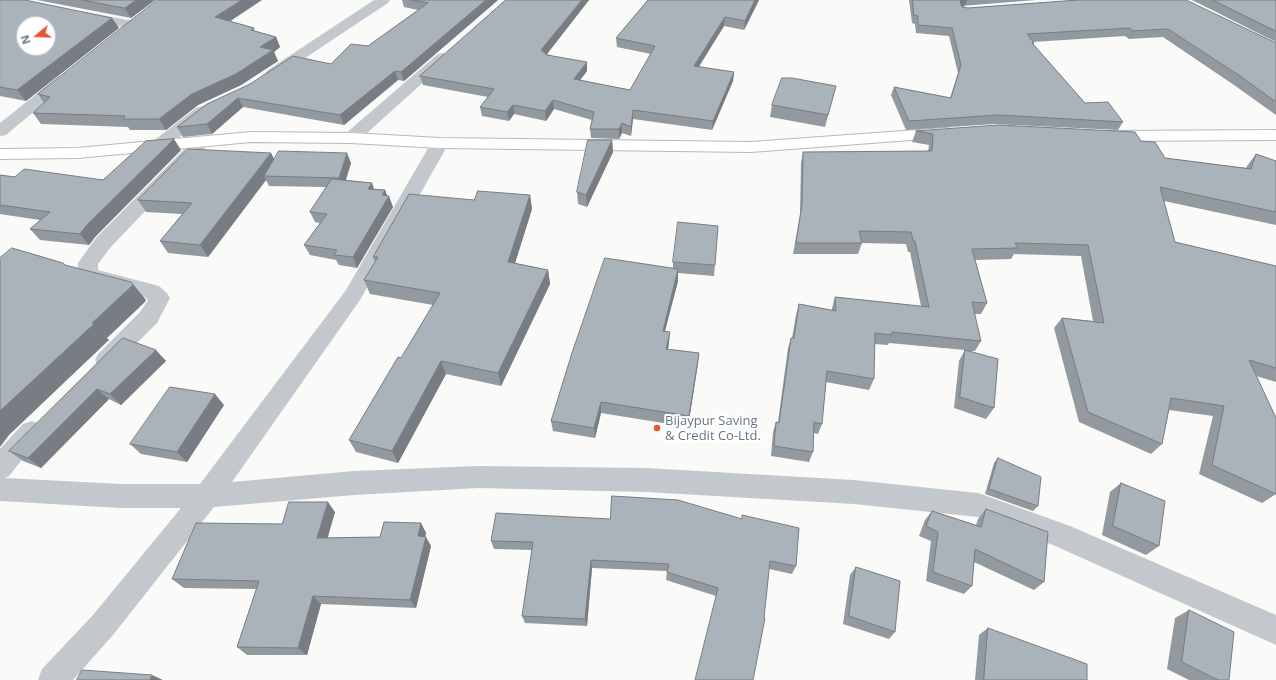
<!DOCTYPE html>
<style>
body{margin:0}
#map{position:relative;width:1276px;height:680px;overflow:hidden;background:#fafaf8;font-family:"Open Sans",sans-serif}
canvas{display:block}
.north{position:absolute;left:16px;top:16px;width:40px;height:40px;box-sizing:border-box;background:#fff;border:1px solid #c1c8cd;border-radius:50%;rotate:251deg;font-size:11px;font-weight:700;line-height:16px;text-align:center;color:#657683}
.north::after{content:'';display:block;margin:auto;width:14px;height:18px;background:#e4572e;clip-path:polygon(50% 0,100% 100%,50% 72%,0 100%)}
</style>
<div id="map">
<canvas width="1276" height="680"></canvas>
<div class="north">N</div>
</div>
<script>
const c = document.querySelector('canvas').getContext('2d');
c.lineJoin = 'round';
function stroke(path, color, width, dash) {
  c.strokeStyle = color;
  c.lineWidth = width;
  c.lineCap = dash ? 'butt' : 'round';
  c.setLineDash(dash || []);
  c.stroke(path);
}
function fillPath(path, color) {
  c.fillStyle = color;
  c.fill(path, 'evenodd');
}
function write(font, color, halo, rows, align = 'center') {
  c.font = font + ' "Open Sans",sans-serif';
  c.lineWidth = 4;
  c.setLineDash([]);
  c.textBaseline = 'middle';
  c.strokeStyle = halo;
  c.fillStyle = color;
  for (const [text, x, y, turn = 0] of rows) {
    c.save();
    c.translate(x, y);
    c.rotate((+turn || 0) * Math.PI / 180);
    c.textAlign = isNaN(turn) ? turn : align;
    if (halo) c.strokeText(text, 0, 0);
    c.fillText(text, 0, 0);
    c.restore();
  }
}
const secondary = new Path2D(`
 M945,128L951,129L953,133L951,137L751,152L440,148L351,143L251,142L77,158L0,159V149L77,148L251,132L351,133L440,138L751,142Z
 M1276,130V140L1109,141L1103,140L1101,136L1103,132L1109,131Z`);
stroke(secondary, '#b3babf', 2);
fillPath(new Path2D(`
 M374,0H390L388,3L278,76L273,78L268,76L265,73L268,70Z
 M85,12L133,21L138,22L140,25L138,28L133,29L80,19L78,16L80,13Z
 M443,53L448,54L450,57L448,60L357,142L351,143L345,142L343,138L345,134L438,54Z
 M63,75L68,77L71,80L68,83L6,135L0,136V123L58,77Z
 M202,106L208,108L210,111L208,114L164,150L158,151L152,150L149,146L152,142L196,108Z
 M202,136L208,137L210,141L208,145L110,248L98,264V270L159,286L167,293L170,298L157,323L114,366L106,369L98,366L95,360L98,354L141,311L148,300L145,297L80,280L77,275L78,263L96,238L196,137Z
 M440,138L446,139L449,143L360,300L232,482L354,471L478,466L646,468L854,480L978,493L1070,526L1276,615V645L1053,545L978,517L854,504L646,492L478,488L354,495L214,507L113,635L73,680H38L42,669L93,615L181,508H120L0,501V449L23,424L32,421L41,424L44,431L41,438L28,452L9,476L5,478L120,484H200L346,290L431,143L434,139Z`), '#c3c8cc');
fillPath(secondary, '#fff');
fillPath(new Path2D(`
 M0,0L112,18L119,28L26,101L0,96Z
 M37,0H155L131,18Z
 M402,0H498L404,81L398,80L344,125L243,107L212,134L183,137L177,127L207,104L331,64L368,46L418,10L404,7Z
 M506,0H589L547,54L587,71L580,80L630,90L651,54L617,47L616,38L648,0H759L744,30L724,26L699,67L734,72L733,81L712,130L633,119L631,136L622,133L619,139L591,138L590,129L592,120L554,109L546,121L514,114L509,121L482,116L480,107L488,97L423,85L420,76Z
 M909,0H1036L961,6L968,8L1078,0L1276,43V115L1234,85L1163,37L1129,39L1125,36L1033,42L1034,43V45L1085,103L1123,122L1118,130L994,124L906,130L891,95L894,87L950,98L958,73L949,36L916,33L915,24L912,23Z
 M1192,0H1275L1276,1V42Z
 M229,21L254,28L255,31L276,37L280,47L274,52L278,61L241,85L198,105L166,130H130L128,127L41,124L33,113L44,103L38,94Z
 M836,86L825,127L770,117L772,105Z
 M916,131L1141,141L1165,158L1246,168L1247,166L1256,154L1276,161V225L1164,201L1175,242L1276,266V382L1256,376L1276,494L1262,503L1199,474L1213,416L1169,410L1162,444L1151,454L1079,422L1054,328L1062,318L1093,321L1081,256L1014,254L1011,259L975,260L987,303L981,314H974L981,341L975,351H968L994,408L986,419L954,408L959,361L965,350L889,343L888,345L874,344V379L869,390L826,382L822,424L818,434L814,433L813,452L809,462L771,456L773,432L776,422H778L788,348L791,338H792L796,315L799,304L832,310V308L835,297L921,306L910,252H908L906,244L862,243L858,254H793L800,215L801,163L803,152L928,151L929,145L912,142Z
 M612,140L613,152L587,207L578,204L577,192Z
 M181,150L95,237L89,245L40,240L30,229L40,220L0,214V175L15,177L103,180Z
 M271,153L274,159L351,163L346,180L372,183L374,189L385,190L387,196L393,207L357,268L339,265L336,260L310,255L304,245L320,223L315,222L310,212L326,187L269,186L266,180L208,257L168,253L160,241L182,214L146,212L138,200Z
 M530,195L532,209L515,263L548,270L550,284L501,386L446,374L398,463L356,452L349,440L401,358L433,305L370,294L364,280L375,262L373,257L474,200Z
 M673,262L715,265L714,276L678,273V281L665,331L669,343L668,349L699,353L688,427L601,413L595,438L553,431L551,421L673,268Z
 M123,338L166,361L121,405L109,399L41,468L23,461L9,451Z
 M224,405L187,462L141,454L130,444Z
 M998,458L1038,506L1033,511L985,494L994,463Z
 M1121,483L1159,546L1146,555L1102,535L1110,492Z
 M986,509L1044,582L1034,590L974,562L972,586L964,594L926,581L931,541L919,536L925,520L932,511L976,525L978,519Z
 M335,512L327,538L380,537L421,523L426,533L425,537L431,546L416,608L321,604L307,655H247L237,647L257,589L184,588L172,579L282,524Z
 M610,519L796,566L792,574L769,569L716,596L666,580L667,571L592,568L587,626L525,623L522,616L532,550L494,549L491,541Z
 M856,567L895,632L889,639L843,624L850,575Z
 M1189,610L1229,680H1189L1167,669L1175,618Z
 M988,628L1087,680H975L979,635Z`), '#929a9f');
fillPath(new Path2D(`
 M136,0H155L131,18L125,8Z
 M242,0H262L220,28L215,17Z
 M486,0H498L404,81L401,72Z
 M582,0H589L543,59L541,50Z
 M755,0H759L744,30L745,21Z
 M961,0H967L965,6L960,7V2Z
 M725,17L724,26L693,75L694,66Z
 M112,18L119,28L26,101L17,90Z
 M276,37L280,47L274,52L278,61L241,85L198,105L166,130L159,119L192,94Z
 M587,62V71L574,88V79Z
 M395,71L398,80L344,125L340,115Z
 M734,72L733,81L712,130L713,121Z
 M238,98L243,107L212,134L207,124Z
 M553,100L554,109L546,121L545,111Z
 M513,105L514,114L509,121L507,112Z
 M633,110V119L631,136V127Z
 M622,123V133L619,139V129Z
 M174,139L181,150L95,237L89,245L80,234L86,226Z
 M612,140L613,152L587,207L586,195Z
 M271,153L277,165L264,176L266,180L208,257L200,245Z
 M347,153L351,163L343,188L339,178Z
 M372,183L375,194L368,189Z
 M385,190L388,198L389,196L393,207L357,268L353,257Z
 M530,195L532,209L511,276L508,262Z
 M678,269V281L662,342L663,331Z
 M548,270L550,284L501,386L498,373Z
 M133,284L146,300L145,302L107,338L109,340L9,435L0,447V411Z
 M670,332L669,343L666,360V349Z
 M156,350L166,361L121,405L110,394Z
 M699,353L698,364L688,427L689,416Z
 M441,361L446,374L398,463L392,451Z
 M97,389L109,399L41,468L28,458Z
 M215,394L224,405L187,462L177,452Z
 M601,402V413L595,438L594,428Z
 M328,502L335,512L325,547L317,538Z
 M421,523L426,533L423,545L418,536Z
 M426,537L431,546L416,608L410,600Z
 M591,560L592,568L587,626L585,619Z
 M313,596L321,604L307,655L298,648Z
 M152,675L163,680H150Z`), '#777d82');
const building = new Path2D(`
 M0,0H25L112,18L17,90L0,87ZM24,24H48V48H24Z
 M82,0H136L125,8Z
 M157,0H242L215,17L254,28L251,30L276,37L260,47L273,50L236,74L192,94L159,119H123L125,116L33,113L50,97L38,94Z
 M411,0H486L401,72L395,71L340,115L238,98L207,124L177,127L207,104L250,84L293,56L331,64L351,44L368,46L428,3Z
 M506,0H582L541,50L547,55L587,62L574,79L630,90L655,46L616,38L648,0H755L745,21L725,17L694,66L734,72L713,121L633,110L631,127L622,123L619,129H590L594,112L553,100L545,111L513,105L507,112L480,107L494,89L420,76Z
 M913,0H961L960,2L962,7L968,8L1078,0H1186L1276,43V102L1240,76L1168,29L1133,31L1130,28L1027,34L1034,43H1032L1085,103L1108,102L1123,122L998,115L909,121L894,87L951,98L961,65L952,28L918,25V16L914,15Z
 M1213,0H1275L1276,1V31Z
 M782,78H792L836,86L828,115L772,105Z
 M999,125L1135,132L1141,141L1155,142L1165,158L1251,169L1256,154L1276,161V212L1160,187L1175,242L1276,266V368L1249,360L1276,418V494L1212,465L1224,406L1171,398L1162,444L1088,412L1062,318L1104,323L1088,245L1015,243L1018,248L972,249L987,303L972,302L981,341L892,332V335L875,333L874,379L827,371L822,424L814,422L813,452L774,446L776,422L779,423L791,338H794L799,304L836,311L835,297L929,307L915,241H913L911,232L859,231L862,243H796L802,204L803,152L932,151L933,134L916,131Z
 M174,139L86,226L80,234L30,229L50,212L0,205V175L15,177L24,169L103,180L146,141Z
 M588,140H612L586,195L577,192Z
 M188,149L271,153L200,245L160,241L192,203L138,200Z
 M279,151L347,153L339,178L264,176Z
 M332,179L372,183L368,189L385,190L382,195L389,196L353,257L334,255L337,250L304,245L327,214L310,212Z
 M478,191L530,195L508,262L548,270L498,373L441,361L392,451L349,440L398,357L401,358L440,293L364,280L378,257H373L409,194L474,200Z
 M678,222L718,226L715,265L673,262Z
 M12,248L63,263L65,265L131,282L133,284L132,286L92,323L94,324L0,411V258Z
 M605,258L678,269L663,331L670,332L666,349L699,353L689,416L601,402L594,428L551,421L572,353Z
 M123,338L156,350L110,394L97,389L28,458L9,451Z
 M965,350L998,359L994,408L960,397Z
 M170,387L215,394L177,452L130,444Z
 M998,458L1041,477L1038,506L989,489Z
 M1121,483L1165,501L1159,546L1113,526Z
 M612,496L678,500L742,519V515L799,528L796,566L770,561L764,618H765L753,680H695L718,588L667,572L669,564L591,560L585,619L522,616L533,542L491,541L496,513L610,519Z
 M289,502H328L317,538L380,537L384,522L421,523L418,536L426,537L410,600L313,596L298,648L237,647L259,581L172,579L196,523L282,524Z
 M986,509L1048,532L1044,582L975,549L972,586L933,572L938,532L926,526L932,511L981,527Z
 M856,567L900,581L895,632L849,616Z
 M1189,610L1234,632L1229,680H1218L1182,662Z
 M988,628L1087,664V680H984Z
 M82,670L152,675L150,680H77Z`);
fillPath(building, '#aab3b9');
stroke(building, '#777d82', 1);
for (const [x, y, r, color] of [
 [657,428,4,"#e4572e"]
]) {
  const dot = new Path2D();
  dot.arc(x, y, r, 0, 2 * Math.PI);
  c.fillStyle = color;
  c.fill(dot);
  stroke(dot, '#fff', 1.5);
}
write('13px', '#657683', '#fff', [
 ["Bijaypur Saving",665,421],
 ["& Credit Co-Ltd.",665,436]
], 'left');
</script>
